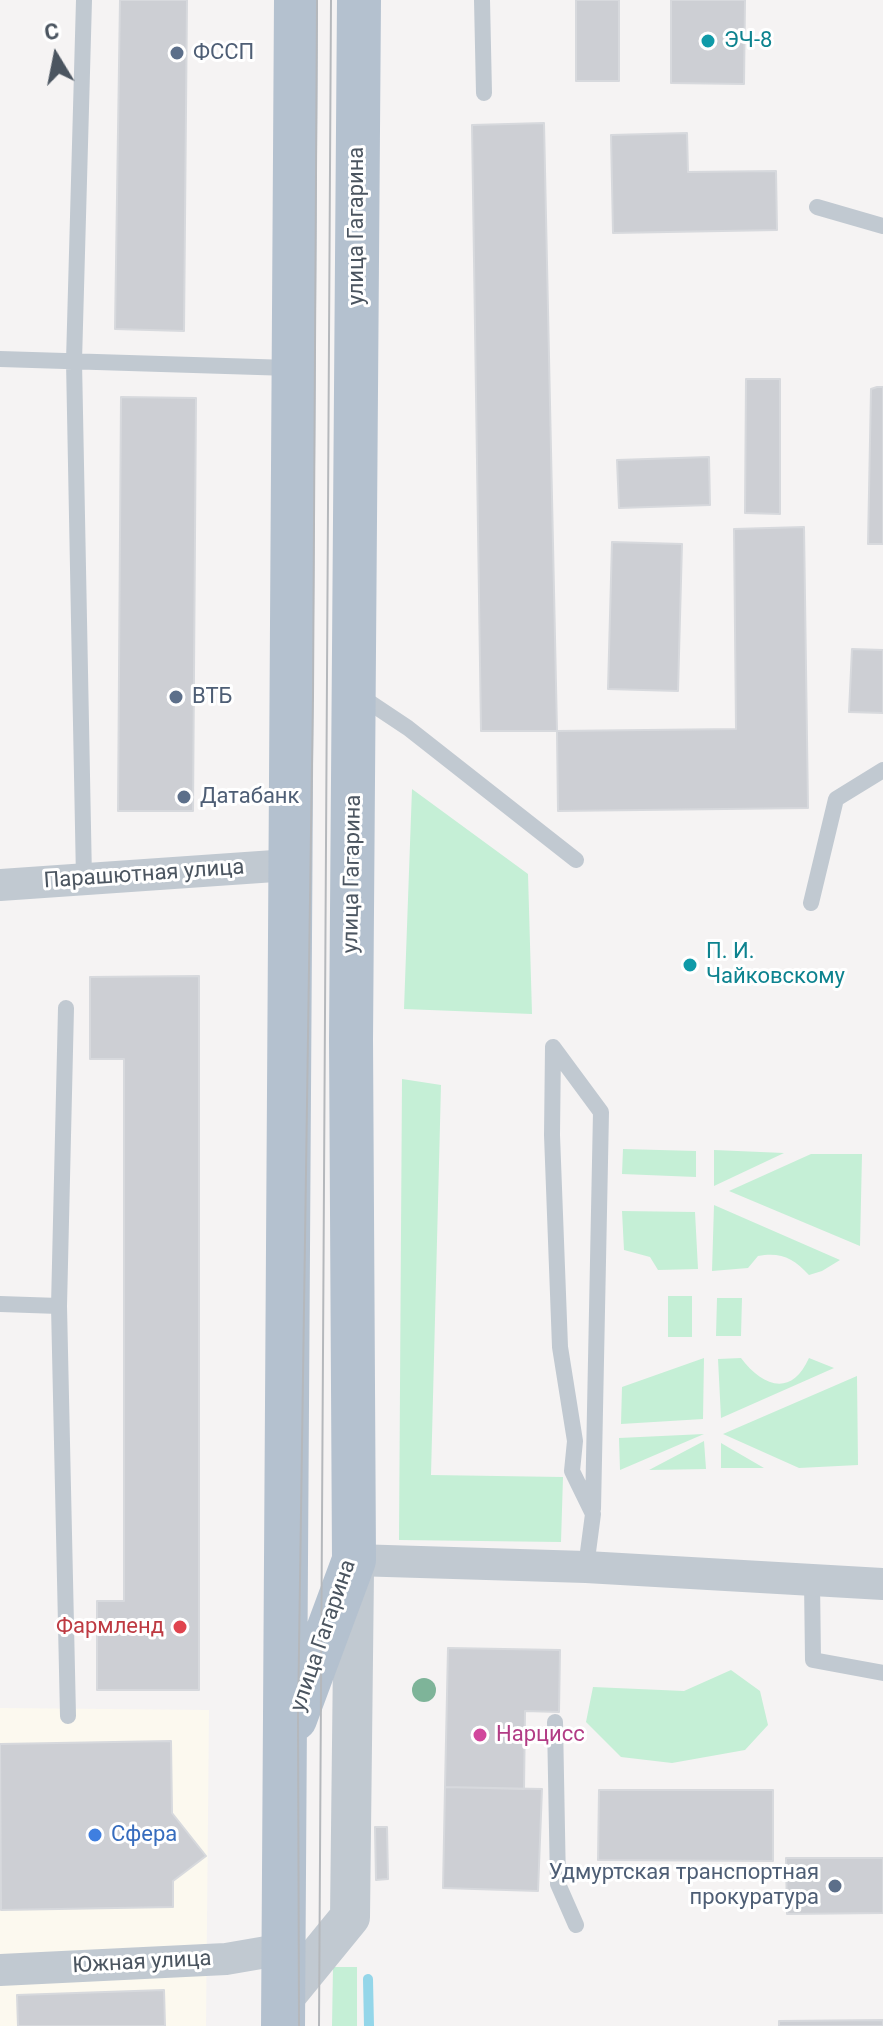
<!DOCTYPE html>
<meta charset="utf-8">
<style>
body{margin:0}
#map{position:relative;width:883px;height:2026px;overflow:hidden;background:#f5f3f3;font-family:Roboto,sans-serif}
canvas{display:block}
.north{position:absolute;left:16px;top:16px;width:80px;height:80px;-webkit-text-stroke:6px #fff;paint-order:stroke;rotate:350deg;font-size:22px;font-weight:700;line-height:32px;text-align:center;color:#4b5560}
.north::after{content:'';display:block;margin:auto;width:28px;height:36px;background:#4b5560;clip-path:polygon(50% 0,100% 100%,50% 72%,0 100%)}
</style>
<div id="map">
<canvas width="883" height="2026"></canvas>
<div class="north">С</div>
</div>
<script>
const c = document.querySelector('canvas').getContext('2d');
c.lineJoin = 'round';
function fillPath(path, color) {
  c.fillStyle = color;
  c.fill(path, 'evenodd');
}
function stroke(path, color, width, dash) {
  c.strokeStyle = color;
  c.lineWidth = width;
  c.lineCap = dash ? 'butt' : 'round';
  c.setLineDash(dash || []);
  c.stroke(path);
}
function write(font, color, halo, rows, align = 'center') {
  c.font = font + ' Roboto,sans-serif';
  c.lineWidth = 6;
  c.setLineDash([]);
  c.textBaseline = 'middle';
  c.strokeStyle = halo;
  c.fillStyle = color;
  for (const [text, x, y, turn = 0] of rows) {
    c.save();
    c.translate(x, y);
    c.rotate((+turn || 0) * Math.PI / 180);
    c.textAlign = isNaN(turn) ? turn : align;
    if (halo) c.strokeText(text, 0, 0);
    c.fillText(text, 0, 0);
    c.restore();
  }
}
fillPath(new Path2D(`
 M0,1708L209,1710L206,2026H0Z`), '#fcf9ef');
fillPath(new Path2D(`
 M412,789L528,874L532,1014L404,1009Z
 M402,1079L441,1085L431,1475L563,1477L561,1542L399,1540Z
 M623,1149L696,1151V1177L622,1174Z
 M714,1150L784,1153L714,1186Z
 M811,1154H862L860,1246L729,1191Z
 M714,1205L840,1260L822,1271L809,1275C793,1258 781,1252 758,1256L748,1268L712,1271Z
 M622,1211L695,1212L698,1269L658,1270L650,1257L624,1250Z
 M668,1296H692V1337H668Z
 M717,1298H742L741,1336H716Z
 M704,1358L703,1419L621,1424L622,1387Z
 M741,1358C762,1386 791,1398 809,1358L834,1368L721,1418L718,1359Z
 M857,1376L858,1465L799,1468L723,1434Z
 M704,1434L620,1470L619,1438Z
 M704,1441L706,1469L649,1470Z
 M721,1443L764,1468H721Z
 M731,1670L760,1691L768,1725L745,1750L672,1763L621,1757L586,1722L593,1687L684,1691Z
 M333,1967H357V2026H332Z`), '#c5efd6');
stroke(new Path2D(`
 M368,1979L369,2026`), '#94d6e9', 10);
const building = new Path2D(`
 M120,0H187L184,331L115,329Z
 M576,0H619V81H576Z
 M671,0H745L744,84L671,83Z
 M544,123L557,731H481L472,125Z
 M687,133L688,172L776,171L777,230L613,233L611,135Z
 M746,379H780V514L745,513Z
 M877,387H883V544H868L871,389Z
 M121,397L196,398L193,811H118Z
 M709,457L710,505L619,508L617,460Z
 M804,527L808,808L558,811L557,731L736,729L734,529Z
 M612,542L682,544L678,691L608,689Z
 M852,649L883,650V713L849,712Z
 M199,976V1690H97V1601H124V1059H90V977Z
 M448,1648L560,1650L559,1712L525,1711L524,1789L445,1787Z
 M171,1741L172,1813L206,1856L173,1881V1907L1,1910L0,1744Z
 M445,1787L542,1789L538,1891L443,1888Z
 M599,1790H773V1861L598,1860Z
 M375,1827H387L388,1879L376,1880Z
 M786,1858H883V1913L787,1914Z
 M164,1990L165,2026H18L17,1995Z
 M883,2020V2026H779V2021Z`);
fillPath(building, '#cdcfd4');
stroke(building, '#d7d9dd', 2);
stroke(new Path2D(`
 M84,0L74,361L84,879
 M482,0L484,93
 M817,207L883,226
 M0,359L290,368
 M357,694L408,728L576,860
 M811,903L836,799L883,770
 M553,1047L552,1135L560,1347L575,1441L572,1471L593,1514L586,1567
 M553,1047L601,1112L593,1509
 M0,1304L59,1306L66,1008
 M59,1306L68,1716
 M812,1581L813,1660L883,1673
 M555,1722L558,1884L576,1925`), '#c1c9d1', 16);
stroke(new Path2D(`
 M0,885L289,865
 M354,1560L586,1567L883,1584
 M0,1970L226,1959L284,1949`), '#c1c9d1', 32);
stroke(new Path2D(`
 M283,1999L350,1917L354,1571`), '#c1c9d1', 40);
stroke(new Path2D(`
 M295,1719L354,1560L351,1039L359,0
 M283,2026L296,0`), '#b4c1cf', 44);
stroke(new Path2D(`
 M299,2026L298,1715L313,696L317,0
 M319,2026L331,0`), '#b5b8bc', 2);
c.fillStyle = '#7eb499';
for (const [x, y] of [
 [424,1690]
]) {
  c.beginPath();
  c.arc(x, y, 12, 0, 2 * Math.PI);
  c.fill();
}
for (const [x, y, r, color] of [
 [708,41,8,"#0f9aa8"],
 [177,53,8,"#5c6f8a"],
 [176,697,8,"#5c6f8a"],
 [184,797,8,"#5c6f8a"],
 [690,965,8,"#0f9aa8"],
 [180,1627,8,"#e0444e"],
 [480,1735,8,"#d1479c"],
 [95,1835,8,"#3f7fe0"],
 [835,1886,8,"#5c6f8a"]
]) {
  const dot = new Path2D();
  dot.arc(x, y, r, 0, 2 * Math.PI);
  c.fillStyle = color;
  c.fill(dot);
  stroke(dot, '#fff', 3);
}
write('22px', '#0d838f', '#fff', [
 ["ЭЧ-8",724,41],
 ["П. И.",706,952],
 ["Чайковскому",706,977]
], 'left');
write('22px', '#4e5e75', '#fff', [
 ["ФССП",193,53],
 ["ВТБ",192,697],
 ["Датабанк",200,797],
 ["Удмуртская транспортная",819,1873,"right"],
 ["прокуратура",819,1898,"right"]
], 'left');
write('22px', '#4b5560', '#fff', [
 ["улица Гагарина",357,226,-90],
 ["улица Гагарина",353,874,-89],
 ["Парашютная улица",144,875,-4],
 ["улица Гагарина",324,1636,-71],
 ["Южная улица",142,1963,-3]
]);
write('22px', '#be3a42', '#fff', [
 ["Фармленд",164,1627]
], 'right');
write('22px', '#b23c85', '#fff', [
 ["Нарцисс",496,1735]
], 'left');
write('22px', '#366cbe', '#fff', [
 ["Сфера",111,1835]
], 'left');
</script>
